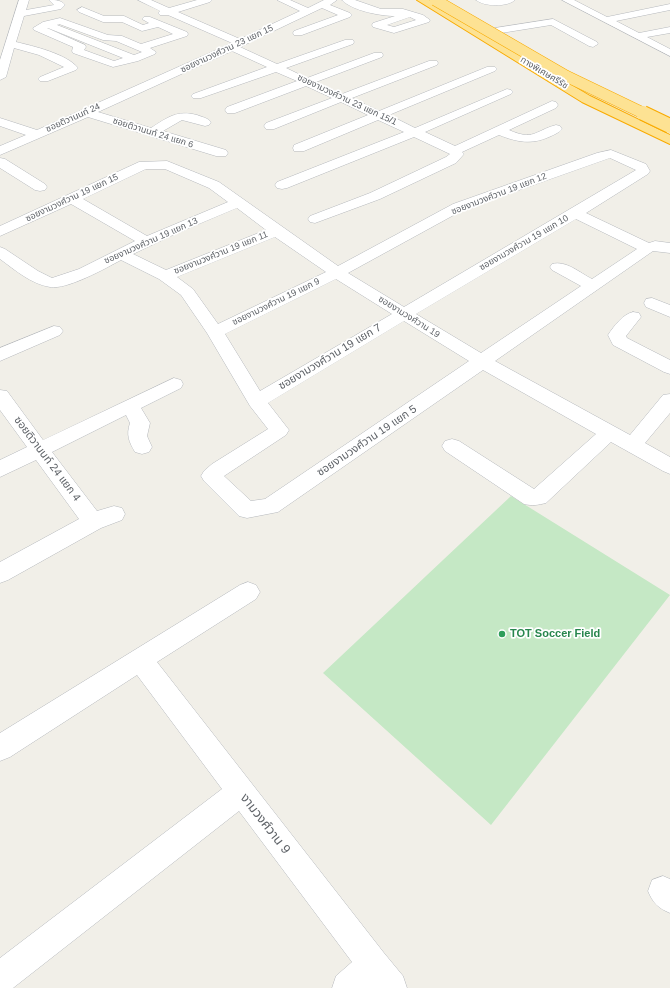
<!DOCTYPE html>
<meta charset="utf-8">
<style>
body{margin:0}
canvas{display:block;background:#f1efe8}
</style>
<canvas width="670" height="988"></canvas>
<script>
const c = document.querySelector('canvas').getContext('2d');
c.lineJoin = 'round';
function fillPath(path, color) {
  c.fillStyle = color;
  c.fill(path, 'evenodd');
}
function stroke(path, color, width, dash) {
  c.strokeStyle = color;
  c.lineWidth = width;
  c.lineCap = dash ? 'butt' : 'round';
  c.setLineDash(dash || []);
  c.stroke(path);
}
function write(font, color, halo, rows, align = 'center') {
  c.font = font + ' Helvetica,"Noto Sans Thai",sans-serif';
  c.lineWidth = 3.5;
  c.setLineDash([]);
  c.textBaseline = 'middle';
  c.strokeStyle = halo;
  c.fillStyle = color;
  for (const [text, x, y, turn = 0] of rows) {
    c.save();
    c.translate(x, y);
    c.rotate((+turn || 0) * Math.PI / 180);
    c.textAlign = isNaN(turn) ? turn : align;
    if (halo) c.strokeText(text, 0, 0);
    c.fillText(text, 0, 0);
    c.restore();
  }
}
fillPath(new Path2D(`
 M511,496L670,595L491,825L323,673Z`), '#c5e8c5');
const minor = new Path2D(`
 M19,0H29L26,10L54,5L49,0C56,0 61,0 65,5L61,9L24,16L16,42C33,46 67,54 78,68L76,70L48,81H40L38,79L40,77L64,67L39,55L14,48L6,77L0,80V60Z
 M138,0H151L169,8L197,0H212L210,2L178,12L240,39L300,11L277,0H290L308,8L324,0H337L330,5L350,13L352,15L350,17L302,35H294L293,33L294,31L338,15L322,8L240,47L277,64L345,40H353L354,42L353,44L286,68L307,78L374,53H382L383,55L382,57L316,82L342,94L429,61H437L438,63L437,65L352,98L379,111L487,67H495L497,69L495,71L389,115L415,128L507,89L511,90L513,92L511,94L425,132L455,146L552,101L556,102L558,105L556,108L509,130C534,141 534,131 556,125L560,126L562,129C559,133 553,135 549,137C531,145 517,142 499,135L462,152L464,154L456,163L380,199L315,223L310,222L308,219L310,216L370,193L446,157L450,154L414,137L287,188L282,189L277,188L275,185L277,182L404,132L378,120L304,151H294L293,148L294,145L368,115L341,102L274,129H266L264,126L266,123L332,98L306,86L235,113H227L225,110L227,107L297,81L276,72L201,98H193L191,96L193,94L267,67L232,51L98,112L151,128C168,117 177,110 197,115C202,117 208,118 211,122L209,125L205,126L182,120L163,131L226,150L228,153L226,156H216L88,117L0,155V146L26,135L0,126V118L37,130L232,43L168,15H160L158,13L160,11Z
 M342,0H355L381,9H403L423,15L430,20L429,22L394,33L373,27L372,25L373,23L395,16C381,16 352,11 342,0ZM410,17L416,20L394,27L387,25Z
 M476,0H515C508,7 484,7 476,0Z
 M562,0H574L607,17L670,4V10L616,21L639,33L670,27V33L647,37L670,49V56Z
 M82,7L104,16H124L143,25L149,23L142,19L144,17H150L187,32L188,34L187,36L150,48L156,52L155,54L138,61L113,67L73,53L72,51L73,47L34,30L33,28L43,22L60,18L108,35L122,36L141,44L173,34L158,27L142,31L122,22H103L79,12L77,10ZM59,24L103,40L116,41L142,52L134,55L57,25ZM47,28H48L123,58L114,61L84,50L86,47L85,45Z
 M553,19L597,42L598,44L593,47L589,46L551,25L495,34L490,31L495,28Z
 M611,150L646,164L650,171L648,174L586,213L649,243L655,241L670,243V253L653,251L495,361L630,435L663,395L670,394V413L645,443L670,457V474L663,471L611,442L546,503C538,505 532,506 524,504L445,451L442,446L445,441L452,439L459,441L534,489L596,434L483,370L278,512L247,518L239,516L204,481L201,476L204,471L212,464L268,429L250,406L207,333L181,295L159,279L121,260C106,268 67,290 50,287C31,284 15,270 0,259V247L5,249L38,271L52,278L79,269L135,241L71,204L0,236V226L139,162L167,161L219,182L338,266L453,204L597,153ZM610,158L636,170L404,307L348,273L463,210ZM146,169H165L209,188L228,202L147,236L83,199ZM237,208L266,230L166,270L133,254L175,234ZM576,219L637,249L592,279C580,273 566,260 552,264L550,267L552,270L581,286L481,353L416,314ZM275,237L326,272L218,324L193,289L177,277ZM336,279L392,314L260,391L225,334ZM404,321L469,361L265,499L251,501L224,476L286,435L289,430L268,403Z
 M0,158L5,159L45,184L47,187L45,190L40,191L35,190L0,168Z
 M652,298L670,305V317L646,307L644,303L646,299Z
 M633,312L639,313L641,317L626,336L627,338L670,360V374L664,372L613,345L608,335C614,326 623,314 633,312Z
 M54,326L60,327L63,331L60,335L0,361V348Z
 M174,378L181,380L183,384L181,388L141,408L150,423L147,436L152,447L149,452L142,454L135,452C129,442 126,435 130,423L126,415L52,452L97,511L114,506L122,508L125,514L122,520L101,528L8,580L0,583V562L79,519L36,460L0,477V460L27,447L0,410V390L7,391L43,440Z
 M248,582L256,585L260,592L256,599L157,662L384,953L403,976L407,988H332L336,976L352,962L239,811L13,988H0V958L222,789L137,675L10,757L0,761V733L240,585Z
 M663,876L670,879V913C658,908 653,903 648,891L652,880Z`);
const highway = new Path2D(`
 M417,0H429L590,96L670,135V144L582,102Z`);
stroke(minor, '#b5b8bc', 1);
stroke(highway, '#f9ab00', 2);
fillPath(minor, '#fff');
fillPath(highway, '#fde293');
const highwayBridgeFar1 = new Path2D(`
 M435,0L566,76L645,114`);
const highwayBridge = new Path2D(`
 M643,113L670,126`);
stroke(highwayBridgeFar1, '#f9ab00', 12, []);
stroke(highwayBridge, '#f9ab00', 16, []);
stroke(highwayBridgeFar1, '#fde293', 11);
stroke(highwayBridge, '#fde293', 14);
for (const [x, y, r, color] of [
 [502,634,4,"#2e9e5b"]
]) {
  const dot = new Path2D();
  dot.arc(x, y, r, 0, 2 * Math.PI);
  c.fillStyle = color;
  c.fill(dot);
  stroke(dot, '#fff', 1.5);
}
write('9px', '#5f6368', '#fff', [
 ["ซอยงามวงศ์วาน 23 แยก 15",227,49,-25],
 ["ทางพิเศษศรีรัช",544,73,31],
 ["ซอยงามวงศ์วาน 23 แยก 15/1",347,100,25],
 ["ซอยติวานนท์ 24",73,118,-24],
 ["ซอยติวานนท์ 24 แยก 6",153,133,17],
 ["ซอยงามวงศ์วาน 19 แยก 12",499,194,-21],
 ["ซอยงามวงศ์วาน 19 แยก 15",72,198,-25],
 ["ซอยงามวงศ์วาน 19 แยก 13",151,241,-24],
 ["ซอยงามวงศ์วาน 19 แยก 10",524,243,-30],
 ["ซอยงามวงศ์วาน 19 แยก 11",221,253,-22],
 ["ซอยงามวงศ์วาน 19 แยก 9",276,302,-26],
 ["ซอยงามวงศ์วาน 19",409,317,32]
]);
write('11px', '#5f6368', '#fff', [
 ["ซอยงามวงศ์วาน 19 แยก 7",330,357,-31],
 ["ซอยงามวงศ์วาน 19 แยก 5",367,441,-34],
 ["ซอยติวานนท์ 24 แยก 4",47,459,53]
]);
write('bold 11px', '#27864d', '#fff', [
 ["TOT Soccer Field",510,634]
], 'left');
write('13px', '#5f6368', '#fff', [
 ["งามวงศ์วาน 9",265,824,52]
]);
</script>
